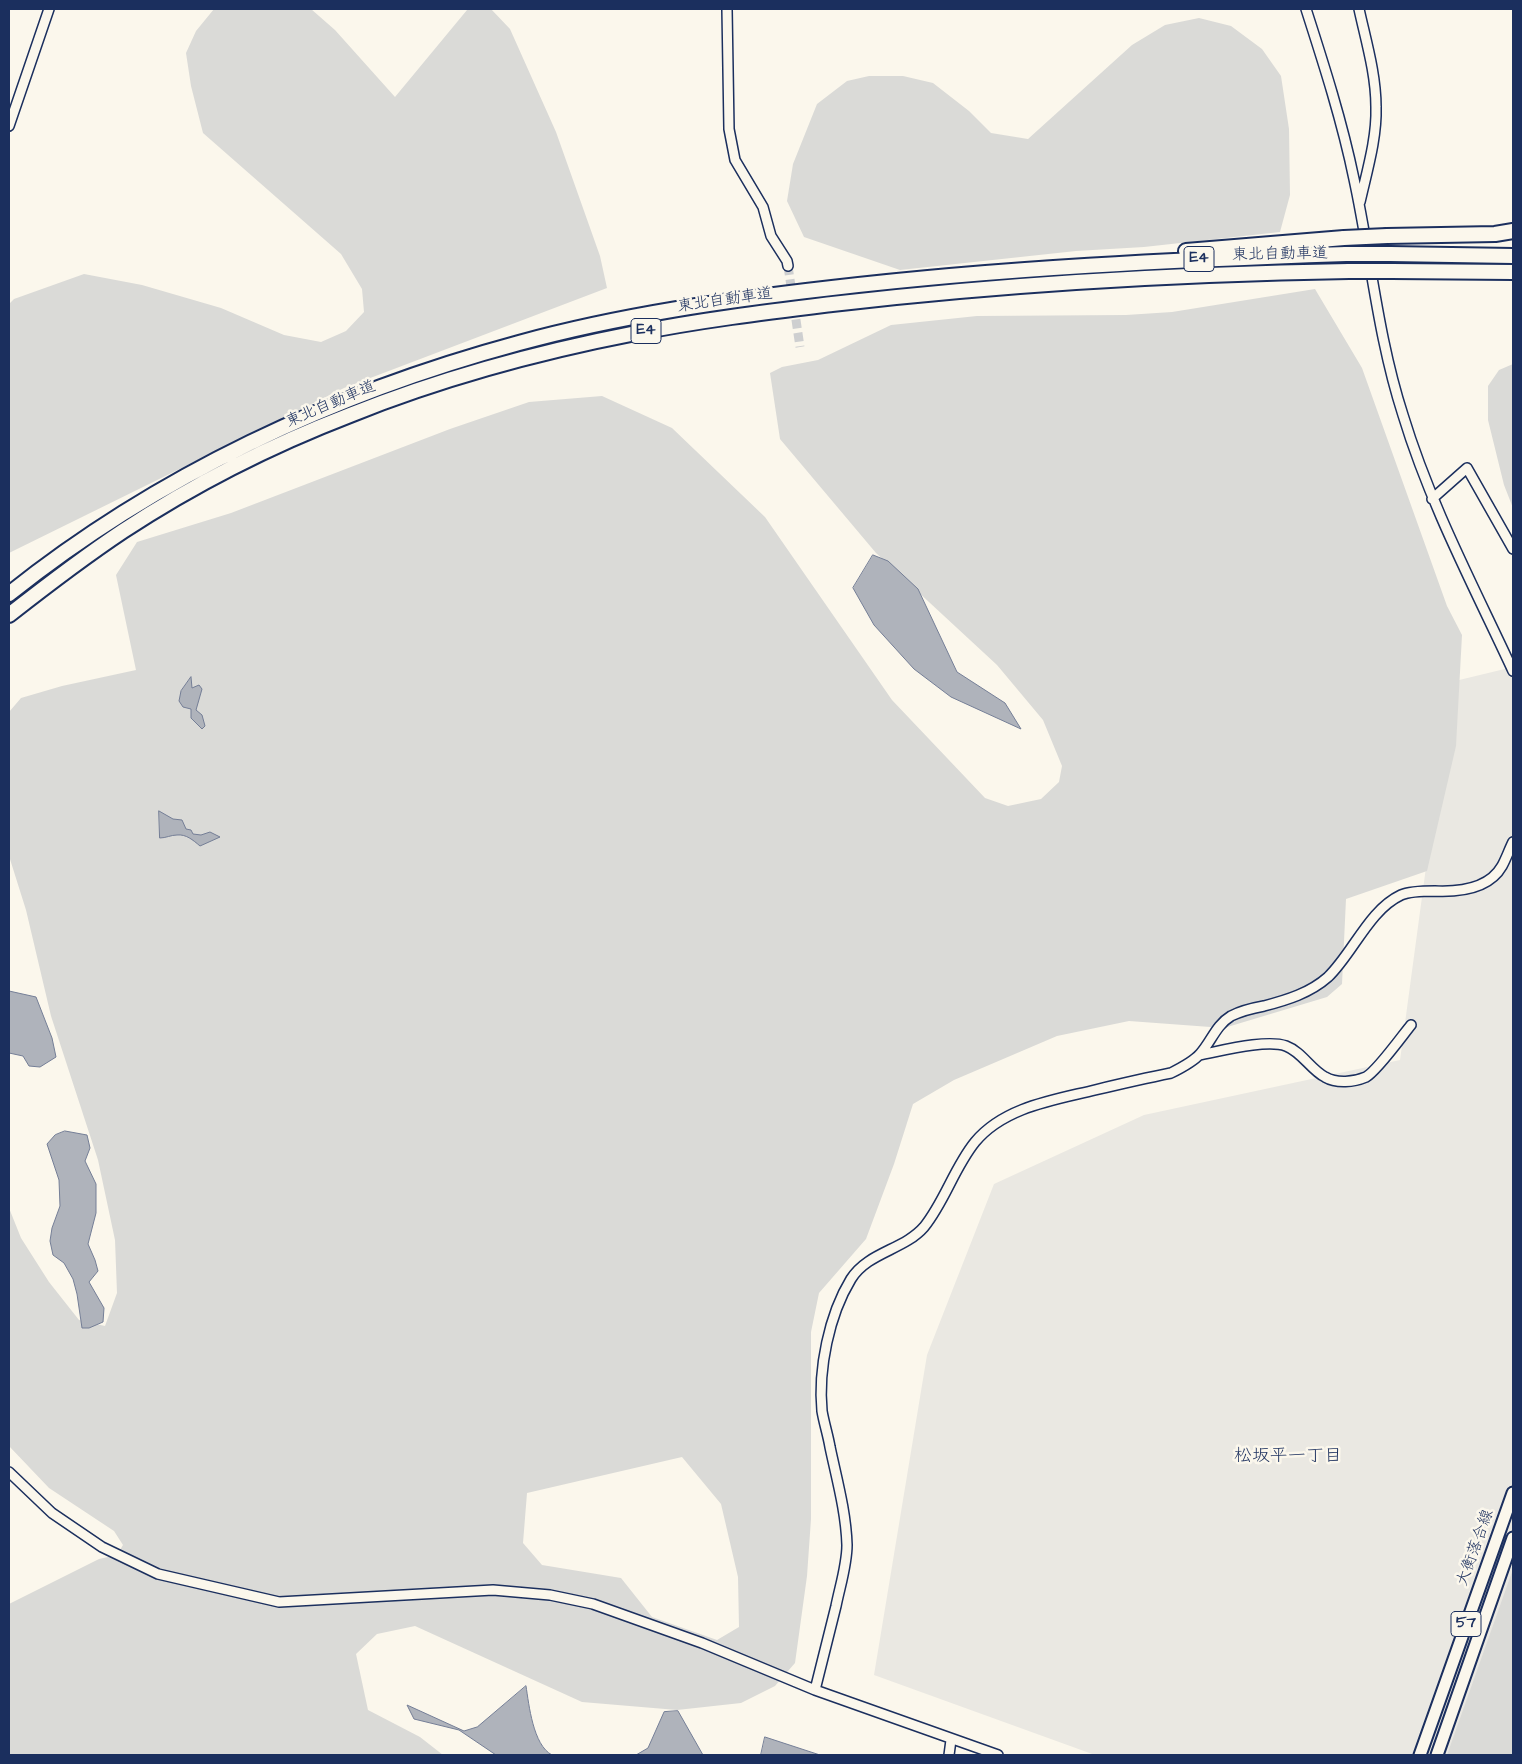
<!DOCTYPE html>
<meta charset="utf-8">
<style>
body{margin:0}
#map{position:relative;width:1522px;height:1764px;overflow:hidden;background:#fbf7ec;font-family:"Architects Daughter",sans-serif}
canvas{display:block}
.frame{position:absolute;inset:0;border:10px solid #1b2f5e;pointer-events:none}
</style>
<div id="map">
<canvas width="1522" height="1764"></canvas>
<div class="frame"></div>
</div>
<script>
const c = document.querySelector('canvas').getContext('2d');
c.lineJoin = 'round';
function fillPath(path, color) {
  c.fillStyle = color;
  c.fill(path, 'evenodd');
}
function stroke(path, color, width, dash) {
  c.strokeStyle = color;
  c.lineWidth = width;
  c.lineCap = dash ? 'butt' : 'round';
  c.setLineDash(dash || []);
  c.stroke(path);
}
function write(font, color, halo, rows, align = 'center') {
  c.font = font + ' "Architects Daughter","Klee One",sans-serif';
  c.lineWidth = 5;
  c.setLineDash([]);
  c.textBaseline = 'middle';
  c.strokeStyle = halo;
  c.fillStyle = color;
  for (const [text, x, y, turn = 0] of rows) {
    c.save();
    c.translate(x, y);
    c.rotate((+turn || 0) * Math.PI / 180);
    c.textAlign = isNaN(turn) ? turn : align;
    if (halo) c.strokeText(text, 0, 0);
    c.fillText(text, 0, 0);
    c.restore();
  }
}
fillPath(new Path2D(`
 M1513,667V1755H1095L874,1675L927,1355L994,1184L1144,1115L1400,1060L1429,845L1397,695Z`), '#eae8e2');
fillPath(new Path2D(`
 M214,9H311L335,30L395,97L467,10L491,9L510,29L556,132L600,256L607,288L344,388L9,553V304L14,299L84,274L142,285L221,308L284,335L321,342L346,331L364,312L362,289L341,254L203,133L191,86L186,53L196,31Z
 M1199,18L1231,26L1262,49L1281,76L1289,129L1290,195L1280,232L1144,247L1076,251L900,270L804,237L787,201L793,164L817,104L847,81L869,76H903L933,83L969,111L991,133L1028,139L1132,45L1165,25Z
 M1315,289L1362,368L1447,606L1462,635L1456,746L1427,871L1346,899L1342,984L1327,997L1224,1028L1129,1021L1057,1036L954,1080L913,1104L894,1164L866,1239L819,1293L811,1332V1519L807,1576L795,1663L775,1686L741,1703L677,1710L582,1702L415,1626L377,1634L356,1654L368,1710L420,1737L443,1755H9V1604L99,1559L117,1555L123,1545L114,1531L49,1488L9,1446V1208L21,1238L49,1282L79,1320L105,1326L117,1293L115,1240L98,1160L51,1016L26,910L9,856V712L21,698L62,686L136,670L116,575L137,542L231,513L450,429L529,402L602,396L672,428L765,517L892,700L985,798L1008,806L1041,799L1059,782L1062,766L1043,720L997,665L876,553L780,439L770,373L782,367L818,360L891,325L977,316L1126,315L1172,312ZM682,1457L721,1504L738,1577L739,1627L717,1640L652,1617L621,1578L542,1565L523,1543L527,1493Z
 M1513,364V508L1504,485L1488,420V386L1499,370Z
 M1513,1569V1755H1447Z`), '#dadad7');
const water = new Path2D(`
 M873,555L888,561L918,589L957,672L1005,703L1021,729L951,697L914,669L874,625L853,588Z
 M191,677L192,688L199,685L202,689L196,710L202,715L205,726L202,729L191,718V709L183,707L179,701L181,691Z
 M159,811L173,819L182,820L186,829L191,830L193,834L201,835L210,832L220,837L200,846C193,840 186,834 177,835C171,835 166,838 160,838Z
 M9,991L36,997L52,1038L56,1057L40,1067L29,1066L23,1056L9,1053Z
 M65,1131L87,1135L90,1148L85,1161L96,1184V1213L88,1244L95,1260L98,1271L89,1282L104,1308L103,1322L89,1328H82L77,1294L73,1279L64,1263L53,1255L50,1241L52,1228L60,1206L59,1180L47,1144L55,1135Z
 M526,1686C529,1705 533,1745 552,1755H496L459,1730L414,1719L407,1705L464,1731L477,1727Z
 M678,1711L703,1755H636L648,1748L664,1712Z
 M765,1737L820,1755H761Z`);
fillPath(water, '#afb3bb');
stroke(water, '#747e96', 1);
stroke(new Path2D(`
 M788,266L800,347`), '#cecfd0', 9, [9, 4.5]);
const minor = new Path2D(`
 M727,9L729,129L735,160L763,207L771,236L787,261L788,266
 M1306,9C1324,65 1342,121 1354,179C1371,258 1378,338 1403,415C1430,504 1474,587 1513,671
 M1359,9C1366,41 1376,74 1376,107C1377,138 1367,171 1360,202
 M9,126L49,9
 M1432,499L1467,468L1513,549
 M1199,1055C1221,1051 1266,1039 1286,1046C1302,1052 1311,1070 1325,1077C1337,1084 1354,1082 1366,1077C1377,1071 1402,1036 1411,1025
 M9,1472L52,1513L102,1547L158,1574L279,1602L493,1590L550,1595L593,1604L702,1643L815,1690L998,1755
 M815,1690C822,1662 829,1634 836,1606C840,1586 847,1565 847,1545C846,1512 837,1480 830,1447C828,1435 824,1423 822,1411C818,1369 829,1315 851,1279C868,1252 904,1250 924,1227C945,1201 954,1168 975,1142C1004,1107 1054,1100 1095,1090C1120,1084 1146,1078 1171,1073C1181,1068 1193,1062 1200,1054C1211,1042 1216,1025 1231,1016C1241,1011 1253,1008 1264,1006C1287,1000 1310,993 1328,977C1353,953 1369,910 1401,895C1410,891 1425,891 1435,891C1458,892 1489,889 1502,866C1506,859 1509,850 1513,842
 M949,1755L951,1740`);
const major = new Path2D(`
 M1420,1755L1513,1493
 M1437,1755L1513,1538`);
const highway = new Path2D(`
 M1387,236L1495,234L1513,231
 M1186,251L1344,238
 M1390,254L1513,256
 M1392,271L1513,272
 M9,594C158,475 334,393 519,343C621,315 727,300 832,288C1003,268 1174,260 1346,254
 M9,615C46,586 84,557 123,531C193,485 272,445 350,415C442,378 538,352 636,333C701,320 767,312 832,304C1004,284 1176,274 1349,271`);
stroke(minor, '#1b2f5e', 12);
stroke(major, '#1b2f5e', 15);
stroke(highway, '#1b2f5e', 18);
stroke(minor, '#fbf7ec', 9);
stroke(major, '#fbf7ec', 11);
stroke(highway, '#fbf7ec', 14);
const highwayBridge = new Path2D(`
 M1344,238L1387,236
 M1346,254H1390
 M1349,271H1392`);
stroke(highwayBridge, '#1b2f5e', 18, []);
stroke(highwayBridge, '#fbf7ec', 14);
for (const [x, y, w] of [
 [1199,259,30],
 [646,331,30],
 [1466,1624,30]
]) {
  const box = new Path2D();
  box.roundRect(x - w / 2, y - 12.5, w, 25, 4);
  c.fillStyle = '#fbf7ec';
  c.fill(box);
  stroke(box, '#1b2f5e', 1);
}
write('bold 15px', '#1b2f5e', null, [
 ["E4",1199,259],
 ["E4",646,331],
 ["57",1466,1624]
]);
write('16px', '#1b2f5e', '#fbf7ec', [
 ["東北自動車道",1280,255,-1],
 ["東北自動車道",725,301,-8],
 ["東北自動車道",331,405,-23],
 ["大衡落合線",1476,1548,-70]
]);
write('18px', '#1b2f5e', '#fbf7ec', [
 ["松坂平一丁目",1288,1457]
]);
</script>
